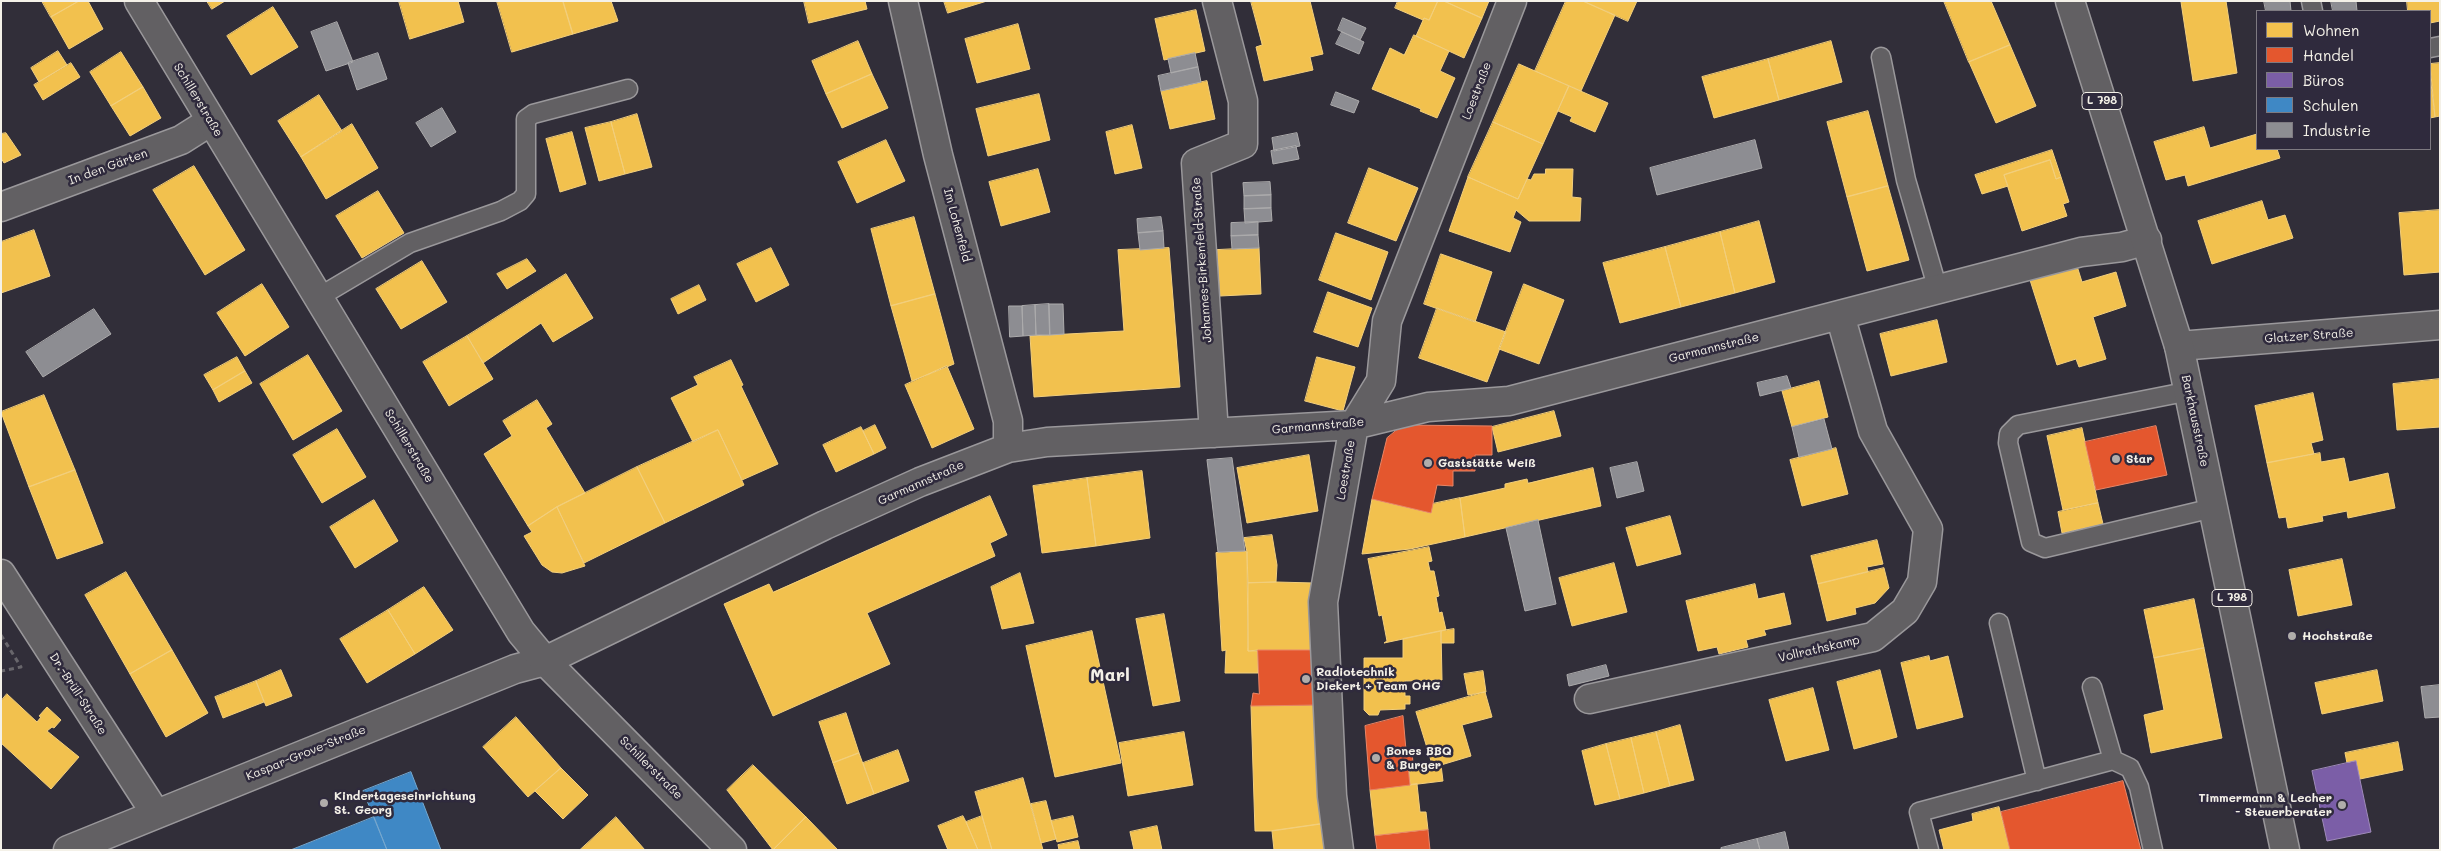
<!DOCTYPE html>
<meta charset="utf-8">
<style>
body{margin:0}
#map{position:relative;width:2441px;height:851px;overflow:hidden;background:#312e39;font-family:Mali,sans-serif}
canvas{display:block}
.frame{position:absolute;inset:0;border:2px solid #f4f1e8;pointer-events:none}
.legend{position:absolute;left:2256px;top:10px;width:175px;height:140px;box-sizing:border-box;background:#2f2a3d;border:1px solid #7e7a81;margin:0;padding:6px 9px;list-style:none;font-size:15px;color:#f4f1e8}
.legend li{display:flex;align-items:center;gap:10px;height:25px}
.legend b{width:25px;border:1px solid #7e7a81}
</style>
<div id="map">
<canvas width="2441" height="851"></canvas>
<div class="frame"></div>
<ul class="legend">
<li><b style="height:14px;background:#f2c14e"></b>Wohnen</li>
<li><b style="height:14px;background:#e4572e"></b>Handel</li>
<li><b style="height:14px;background:#7b5ea7"></b>Büros</li>
<li><b style="height:14px;background:#3f88c5"></b>Schulen</li>
<li><b style="height:14px;background:#8d8d92"></b>Industrie</li>
</ul>
</div>
<script>
const c = document.querySelector('canvas').getContext('2d');
c.lineJoin = 'round';
function fillPath(path, color) {
  c.fillStyle = color;
  c.fill(path, 'evenodd');
}
function stroke(path, color, width, dash) {
  c.strokeStyle = color;
  c.lineWidth = width;
  c.lineCap = dash ? 'butt' : 'round';
  c.setLineDash(dash || []);
  c.stroke(path);
}
function write(font, color, halo, rows, align = 'center') {
  c.font = font + ' Mali,sans-serif';
  c.lineWidth = 5;
  c.setLineDash([]);
  c.textBaseline = 'middle';
  c.strokeStyle = halo;
  c.fillStyle = color;
  for (const [text, x, y, turn = 0] of rows) {
    c.save();
    c.translate(x, y);
    c.rotate((+turn || 0) * Math.PI / 180);
    c.textAlign = isNaN(turn) ? turn : align;
    if (halo) c.strokeText(text, 0, 0);
    c.fillText(text, 0, 0);
    c.restore();
  }
}
const homes = new Path2D(`
 M42,1H79L51,17Z
 M79,1H88L103,29L69,49L51,17Z
 M207,1H225L212,9Z
 M399,1H458L464,22L410,39Z
 M497,1H563L573,34L512,52Z
 M563,1H611L618,21L573,34Z
 M804,1H865L867,9L809,23Z
 M944,1H987L948,13Z
 M1251,1H1310L1323,54L1310,57L1313,70L1264,81L1256,47L1262,45Z
 M1398,1H1438L1429,20L1424,18L1423,20L1395,8Z
 M1438,1H1444L1482,18L1464,58L1416,36L1424,18L1429,20Z
 M1444,1H1489L1482,18Z
 M1566,1H1583L1615,15L1581,91L1535,71Z
 M1583,1H1637L1628,21Z
 M1944,1H1991L2010,45L1969,62Z
 M2188,1H2226L2237,73L2193,81L2181,2Z
 M2407,1H2440V21L2430,23V11H2408Z
 M273,7L298,47L251,75L227,36Z
 M1196,10L1205,51L1164,60L1155,19Z
 M1018,24L1030,69L977,83L965,39Z
 M1414,35L1449,51L1440,71L1455,78L1437,118L1420,111L1421,109L1372,89L1390,48L1404,55Z
 M858,41L872,74L826,94L812,61Z
 M1831,41L1842,82L1779,100L1768,59Z
 M2010,45L2036,106L1996,123L1969,62Z
 M58,51L67,65L39,82L31,68Z
 M121,52L143,87L111,106L90,72Z
 M1768,59L1779,100L1714,118L1702,77Z
 M71,63L80,77L43,100L34,85Z
 M2440,63V116L2435,117L2430,64Z
 M1519,64L1569,86L1543,144L1493,122Z
 M872,74L888,108L842,128L826,94Z
 M2430,75L2435,117L2430,118Z
 M1207,81L1215,119L1170,129L1161,91Z
 M1569,86L1608,103L1595,132L1570,121L1572,117L1558,111Z
 M143,87L161,118L130,136L111,106Z
 M1039,94L1050,140L988,156L976,109Z
 M319,95L342,131L301,157L278,121Z
 M1868,111L1888,186L1847,197L1827,122Z
 M637,114L652,167L625,174L611,122Z
 M611,122L625,174L599,181L585,128Z
 M1493,122L1543,144L1518,199L1468,177Z
 M352,124L378,168L326,199L301,157Z
 M1132,125L1142,168L1115,174L1106,132Z
 M2204,127L2210,148L2257,134V149H2277L2280,158L2188,186L2185,175L2166,180L2154,142Z
 M572,132L586,184L560,192L546,139Z
 M6,133L21,155L4,163L1,158V134Z
 M886,140L905,181L857,203L838,162Z
 M2052,150L2061,177L2056,179L2050,160L2004,175L2008,186L1982,194L1975,175Z
 M2050,160L2056,179L2061,177L2069,202L2063,204L2067,216L2022,231L2004,175Z
 M194,166L245,250L205,275L153,190Z
 M1369,168L1418,188L1396,241L1348,223Z
 M1038,169L1050,212L1001,226L989,182Z
 M1546,169H1573L1572,197L1581,198L1580,221H1529L1516,210L1513,218L1521,222L1510,252L1449,231L1468,177L1518,199L1527,179L1531,180L1534,174H1545Z
 M1888,186L1909,260L1867,271L1847,197Z
 M378,191L404,233L362,258L336,216Z
 M2262,201L2268,220L2285,215L2293,238L2212,264L2198,221Z
 M2440,210V272L2404,275L2399,213Z
 M914,217L935,294L891,306L871,229Z
 M1759,221L1775,282L1735,293L1720,232Z
 M34,230L50,276L1,293V242Z
 M1720,232L1735,293L1681,307L1665,247Z
 M1336,233L1388,252L1371,300L1319,280Z
 M1665,247L1681,307L1620,323L1603,263Z
 M771,248L789,285L756,302L737,264Z
 M1169,248L1180,387L1034,397L1030,336L1124,331L1118,250Z
 M1259,248L1261,294L1220,296L1217,250Z
 M1441,254L1492,272L1475,322L1424,304Z
 M527,259L536,271L507,289L497,274Z
 M422,261L447,302L401,329L376,289Z
 M2077,266L2082,282L2116,272L2126,306L2093,317L2106,359L2079,367L2076,359L2057,365L2030,280Z
 M566,274L593,318L553,342L541,323L483,363L467,336Z
 M262,284L289,327L245,356L217,313Z
 M1524,284L1564,300L1539,364L1499,349Z
 M699,285L706,300L678,314L671,299Z
 M1328,292L1372,308L1358,347L1314,332Z
 M935,294L954,364L912,381L891,306Z
 M1437,308L1506,332L1487,382L1419,358Z
 M1937,320L1947,362L1891,376L1880,334Z
 M467,336L493,379L449,406L423,362Z
 M308,355L342,411L293,440L260,384Z
 M237,357L245,371L213,390L204,375Z
 M1317,357L1355,367L1343,411L1305,401Z
 M731,360L743,385L741,386L778,464L742,480L718,430L693,442L671,398L698,385L694,377Z
 M947,366L974,429L932,448L905,385Z
 M245,371L252,383L219,402L213,390Z
 M2440,379V427L2397,430L2393,384Z
 M1819,381L1828,417L1792,427L1782,391Z
 M2313,393L2323,440L2311,443L2314,454L2267,463L2255,406Z
 M44,395L75,470L29,487L1,412Z
 M537,400L552,424L546,428L585,493L557,507L528,526L484,454L512,436L503,421Z
 M1554,411L1561,436L1498,452L1492,427Z
 M875,425L886,448L874,454L863,431Z
 M861,427L874,454L836,472L823,445Z
 M2082,428L2098,503L2063,510L2047,436Z
 M337,429L366,477L322,503L293,455Z
 M718,430L744,485L665,523L637,467Z
 M1836,448L1848,494L1802,506L1790,460Z
 M2320,453L2321,462L2344,458L2349,482L2388,473L2395,508L2348,518L2347,511L2322,516L2323,521L2288,528L2286,517L2279,518L2267,463Z
 M1309,455L1318,511L1247,523L1237,468Z
 M637,467L665,523L584,563L557,507Z
 M1593,468L1601,506L1465,537L1460,498L1505,488V484L1527,479L1528,483Z
 M75,470L103,543L57,559L29,487Z
 M1142,471L1150,538L1096,546L1087,478Z
 M1087,478L1096,546L1042,553L1033,486Z
 M990,496L1007,535L990,543L995,556L867,613L890,664L773,716L724,604L769,584L773,592Z
 M1460,498L1465,537L1410,549L1362,554L1372,499L1431,513L1432,504Z
 M374,500L398,541L355,568L330,527Z
 M2098,503L2103,524L2062,533L2058,512Z
 M557,507L585,566L562,573L552,572L542,565L524,536L532,532L528,526Z
 M1670,516L1681,554L1637,566L1626,528Z
 M1272,535L1277,565L1276,582L1248,583L1247,552L1244,538Z
 M1877,540L1883,564L1867,567L1868,572L1818,584L1811,556Z
 M1429,547L1432,561L1428,562L1430,571H1434L1439,596L1436,597L1439,613L1442,612L1446,630L1384,643L1387,641L1382,615L1379,616L1368,559Z
 M1245,551L1247,552L1248,651L1258,650V673H1225L1226,650L1222,651L1216,553Z
 M2342,559L2352,605L2298,616L2289,570Z
 M1614,563L1627,612L1572,626L1559,578Z
 M1884,568L1889,588L1875,603L1855,608L1856,614L1827,621L1818,584Z
 M126,572L172,650L130,674L85,595Z
 M1020,573L1034,623L1002,629L991,587Z
 M1276,582L1314,583L1316,650L1248,651V583Z
 M1755,584L1758,599L1784,593L1791,624L1764,630L1766,635L1746,640L1748,647L1719,654L1717,647L1698,651L1686,601Z
 M424,587L453,630L415,654L388,610Z
 M2194,599L2204,648L2154,658L2144,610Z
 M388,610L415,654L367,683L340,639Z
 M1164,614L1180,701L1153,706L1136,619Z
 M1454,629V643H1441V631Z
 M1092,631L1121,763L1055,777L1026,646Z
 M1441,631L1442,680L1405,681V696H1410V704H1405V709L1380,710L1378,715H1369L1364,710V658H1403V639Z
 M2204,648L2222,738L2151,753L2144,715L2164,710L2154,658Z
 M172,650L208,713L166,737L130,674Z
 M1929,656L1930,661L1948,656L1963,717L1917,729L1901,663Z
 M281,670L292,696L266,706L256,681Z
 M1880,670L1897,737L1854,749L1837,682Z
 M2377,670L2383,701L2322,714L2315,683Z
 M1483,671L1486,692L1468,695L1464,674Z
 M256,681L264,702L223,718L215,697Z
 M1813,688L1829,750L1786,761L1769,700Z
 M1485,692L1492,717L1462,725L1471,756L1441,765L1443,781L1410,785L1409,772L1418,766L1432,764L1416,712Z
 M7,694L37,722L41,717L39,716L47,707L61,720L54,728L52,727L47,731L79,757L51,789L1,743V701Z
 M1318,705L1321,824L1272,831H1255L1251,706Z
 M846,713L859,753L833,763L819,722Z
 M516,717L561,768L528,797L483,747Z
 M1680,725L1694,780L1670,786L1656,732Z
 M1184,732L1193,785L1128,796L1119,743Z
 M1656,732L1670,786L1644,793L1631,738Z
 M1631,738L1644,793L1620,799L1606,744Z
 M2398,742L2403,770L2360,779L2356,761L2347,763L2345,753Z
 M1606,744L1620,799L1595,805L1582,751Z
 M898,750L909,781L874,794L863,763Z
 M859,753L874,794L847,804L833,763Z
 M753,765L806,817L773,850L727,790Z
 M561,768L588,795L563,819L535,791Z
 M1023,778L1043,850H992L975,792Z
 M1417,784L1420,812H1426L1428,830L1375,836L1370,790Z
 M1046,801L1056,839L1041,843L1031,804Z
 M1999,807L2010,850H1944L1939,830L1973,821L1972,814Z
 M963,816L966,822L978,850H948L938,826Z
 M982,816L992,850H978L966,822Z
 M1073,816L1078,837L1057,842L1051,821Z
 M616,817L645,850H580Z
 M806,817L838,850H773Z
 M1321,824L1325,850H1274L1272,831Z
 M1157,826L1162,850H1134L1130,832Z
 M1078,841L1080,850H1059L1058,845Z`);
fillPath(homes, '#f2c14e');
stroke(homes, '#f3cf7c', 1);
const shops = new Path2D(`
 M1403,425L1492,426V455H1475V471H1453V486L1437,485L1431,513L1372,499L1387,438Z
 M2156,426L2167,475L2096,490L2085,442Z
 M1258,650H1316L1318,705L1251,706L1253,693L1259,694Z
 M1403,716L1406,750H1412L1413,764L1408,767L1410,785L1370,790L1365,726Z
 M2123,781L2141,850H2010L2001,812Z
 M1428,830L1430,850H1377L1375,836Z`);
fillPath(shops, '#e4572e');
stroke(shops, '#e98566', 1);
const offices = new Path2D(`
 M2356,761L2371,832L2327,841L2312,771Z`);
fillPath(offices, '#7b5ea7');
stroke(offices, '#9f8aba', 1);
const schools = new Path2D(`
 M411,772L441,850H387L363,791Z
 M374,817L387,850H291Z`);
fillPath(schools, '#3f88c5');
stroke(schools, '#75a8d0', 1);
const industry = new Path2D(`
 M2264,1H2290L2291,11H2266Z
 M2331,1H2356L2357,11H2333Z
 M1343,18L1366,28L1360,40L1338,30Z
 M337,22L353,62L326,71L311,32Z
 M1342,32L1364,42L1359,54L1336,44Z
 M378,53L387,79L357,90L348,63Z
 M1195,53L1198,67L1171,73L1168,59Z
 M1198,67L1201,82L1161,91L1158,76Z
 M1336,92L1359,101L1354,113L1331,105Z
 M442,108L456,132L431,147L416,123Z
 M1297,133L1300,146L1274,151L1272,138Z
 M1755,140L1762,168L1657,195L1650,168Z
 M1296,146L1299,159L1273,164L1271,151Z
 M1270,182L1271,195L1244,196L1243,183Z
 M1271,195V208L1244,209V196Z
 M1271,208L1272,221L1245,223L1244,209Z
 M1161,217L1163,231L1138,233L1137,219Z
 M1258,222V235L1231,236V223Z
 M1163,231L1164,248L1140,250L1138,233Z
 M1258,235L1259,248L1232,249L1231,236Z
 M1049,304H1063L1064,334L1050,335Z
 M1049,304L1050,335H1036L1035,305Z
 M1035,305L1036,335L1023,336L1022,306Z
 M1009,306H1022L1023,336L1010,337Z
 M94,309L111,334L43,377L26,352Z
 M1787,376L1791,388L1760,396L1757,383Z
 M1824,419L1832,449L1799,457L1792,427Z
 M1232,458L1245,551L1218,552L1207,460Z
 M1637,462L1644,491L1617,498L1610,468Z
 M1538,520L1556,604L1525,611L1506,528Z
 M1606,665L1609,676L1569,686L1567,675Z
 M2440,685V717L2425,718L2421,687Z
 M1785,832L1789,850H1760L1757,839Z
 M1757,839L1760,850H1721V848Z`);
fillPath(industry, '#8d8d92');
stroke(industry, '#acabac', 1);
const service = new Path2D(`
 M2311,1L2313,11
 M2430,48L2440,46
 M1881,57L1906,180L1938,290
 M319,297L410,243L501,211L520,201L526,194V119L533,114L628,89
 M2190,391L2018,425L2009,434L2008,443L2031,542L2045,548L2213,508
 M1999,623L2037,781
 M2092,687L2113,760L2130,768L2139,787L2153,850
 M1929,850L1919,812L2113,760`);
const minor = new Path2D(`
 M903,1L938,155L1008,421V448
 M1,207L181,140L211,121
 M2179,346L2440,325
 M1214,433L1196,163L1243,144V101L1217,1
 M1,574L156,814
 M1589,699L1873,637L1905,611L1922,582L1928,529L1873,431L1840,315
 M68,850L515,669L545,661L825,525L920,482L1008,448L1047,442L1354,425L1428,407L1509,401L2081,252L2122,247L2147,240
 M1339,850L1332,796L1323,602L1354,425L1381,381L1387,321L1512,1`);
const tertiary = new Path2D(`
 M139,1L521,632L545,661L732,850`);
const primary = new Path2D(`
 M2070,1L2179,346L2285,850`);
stroke(service, '#9a989b', 21);
stroke(minor, '#9a989b', 31);
stroke(tertiary, '#9a989b', 31);
stroke(primary, '#9a989b', 31);
stroke(new Path2D(`
 M1,635L21,667L1,671`), '#68666b', 3, [5, 4]);
stroke(service, '#626063', 18);
stroke(minor, '#626063', 28);
stroke(tertiary, '#626063', 28);
stroke(primary, '#626063', 28);
for (const [x, y, r, color] of [
 [2116,459,5,"#b0adab"],
 [1428,463,5,"#b0adab"],
 [2292,636,5,"#b0adab"],
 [1306,679,5,"#b0adab"],
 [1376,758,5,"#b0adab"],
 [324,803,5,"#b0adab"],
 [2342,805,5,"#b0adab"]
]) {
  const dot = new Path2D();
  dot.arc(x, y, r, 0, 2 * Math.PI);
  c.fillStyle = color;
  c.fill(dot);
  stroke(dot, '#2f2a3d', 2);
}
for (const [x, y, w] of [
 [2102,101,40],
 [2232,598,40]
]) {
  const box = new Path2D();
  box.roundRect(x - w / 2, y - 8.5, w, 17, 4);
  c.fillStyle = '#2f2a3d';
  c.fill(box);
  stroke(box, '#f4f1e8', 1);
}
write('bold 11px', '#f4f1e8', null, [
 ["L 798",2102,101],
 ["L 798",2232,598]
]);
write('12px', '#f4f1e8', '#2f2a3d', [
 ["Loestraße",1477,91,-69],
 ["Schillerstraße",198,100,59],
 ["In den Gärten",108,167,-20],
 ["Im Lohenfeld",957,225,75],
 ["Johannes-Birkenfeld-Straße",1202,260,-94],
 ["Glatzer Straße",2309,336,-4],
 ["Garmannstraße",1714,348,-14],
 ["Barkhausstraße",2195,421,78],
 ["Garmannstraße",1318,426,-5],
 ["Schillerstraße",409,446,59],
 ["Loestraße",1346,470,-80],
 ["Garmannstraße",921,483,-24],
 ["Vollrathskamp",1819,649,-13],
 ["Dr.-Brüll-Straße",78,694,57],
 ["Kaspar-Grove-Straße",306,753,-22],
 ["Schillerstraße",651,768,45]
]);
write('bold 12px', '#f4f1e8', '#2f2a3d', [
 ["Star",2126,459],
 ["Gaststätte Weiß",1438,463],
 ["Hochstraße",2302,636],
 ["Radiotechnik",1316,672],
 ["Diekert + Team OHG",1316,686],
 ["Bones BBQ",1386,751],
 ["& Burger",1386,765],
 ["Kindertageseinrichtung",334,796],
 ["St. Georg",334,810],
 ["Timmermann & Lecher",2332,798,"right"],
 ["- Steuerberater",2332,812,"right"]
], 'left');
write('bold 18px', '#f4f1e8', '#2f2a3d', [
 ["Marl",1110,675]
]);
</script>
